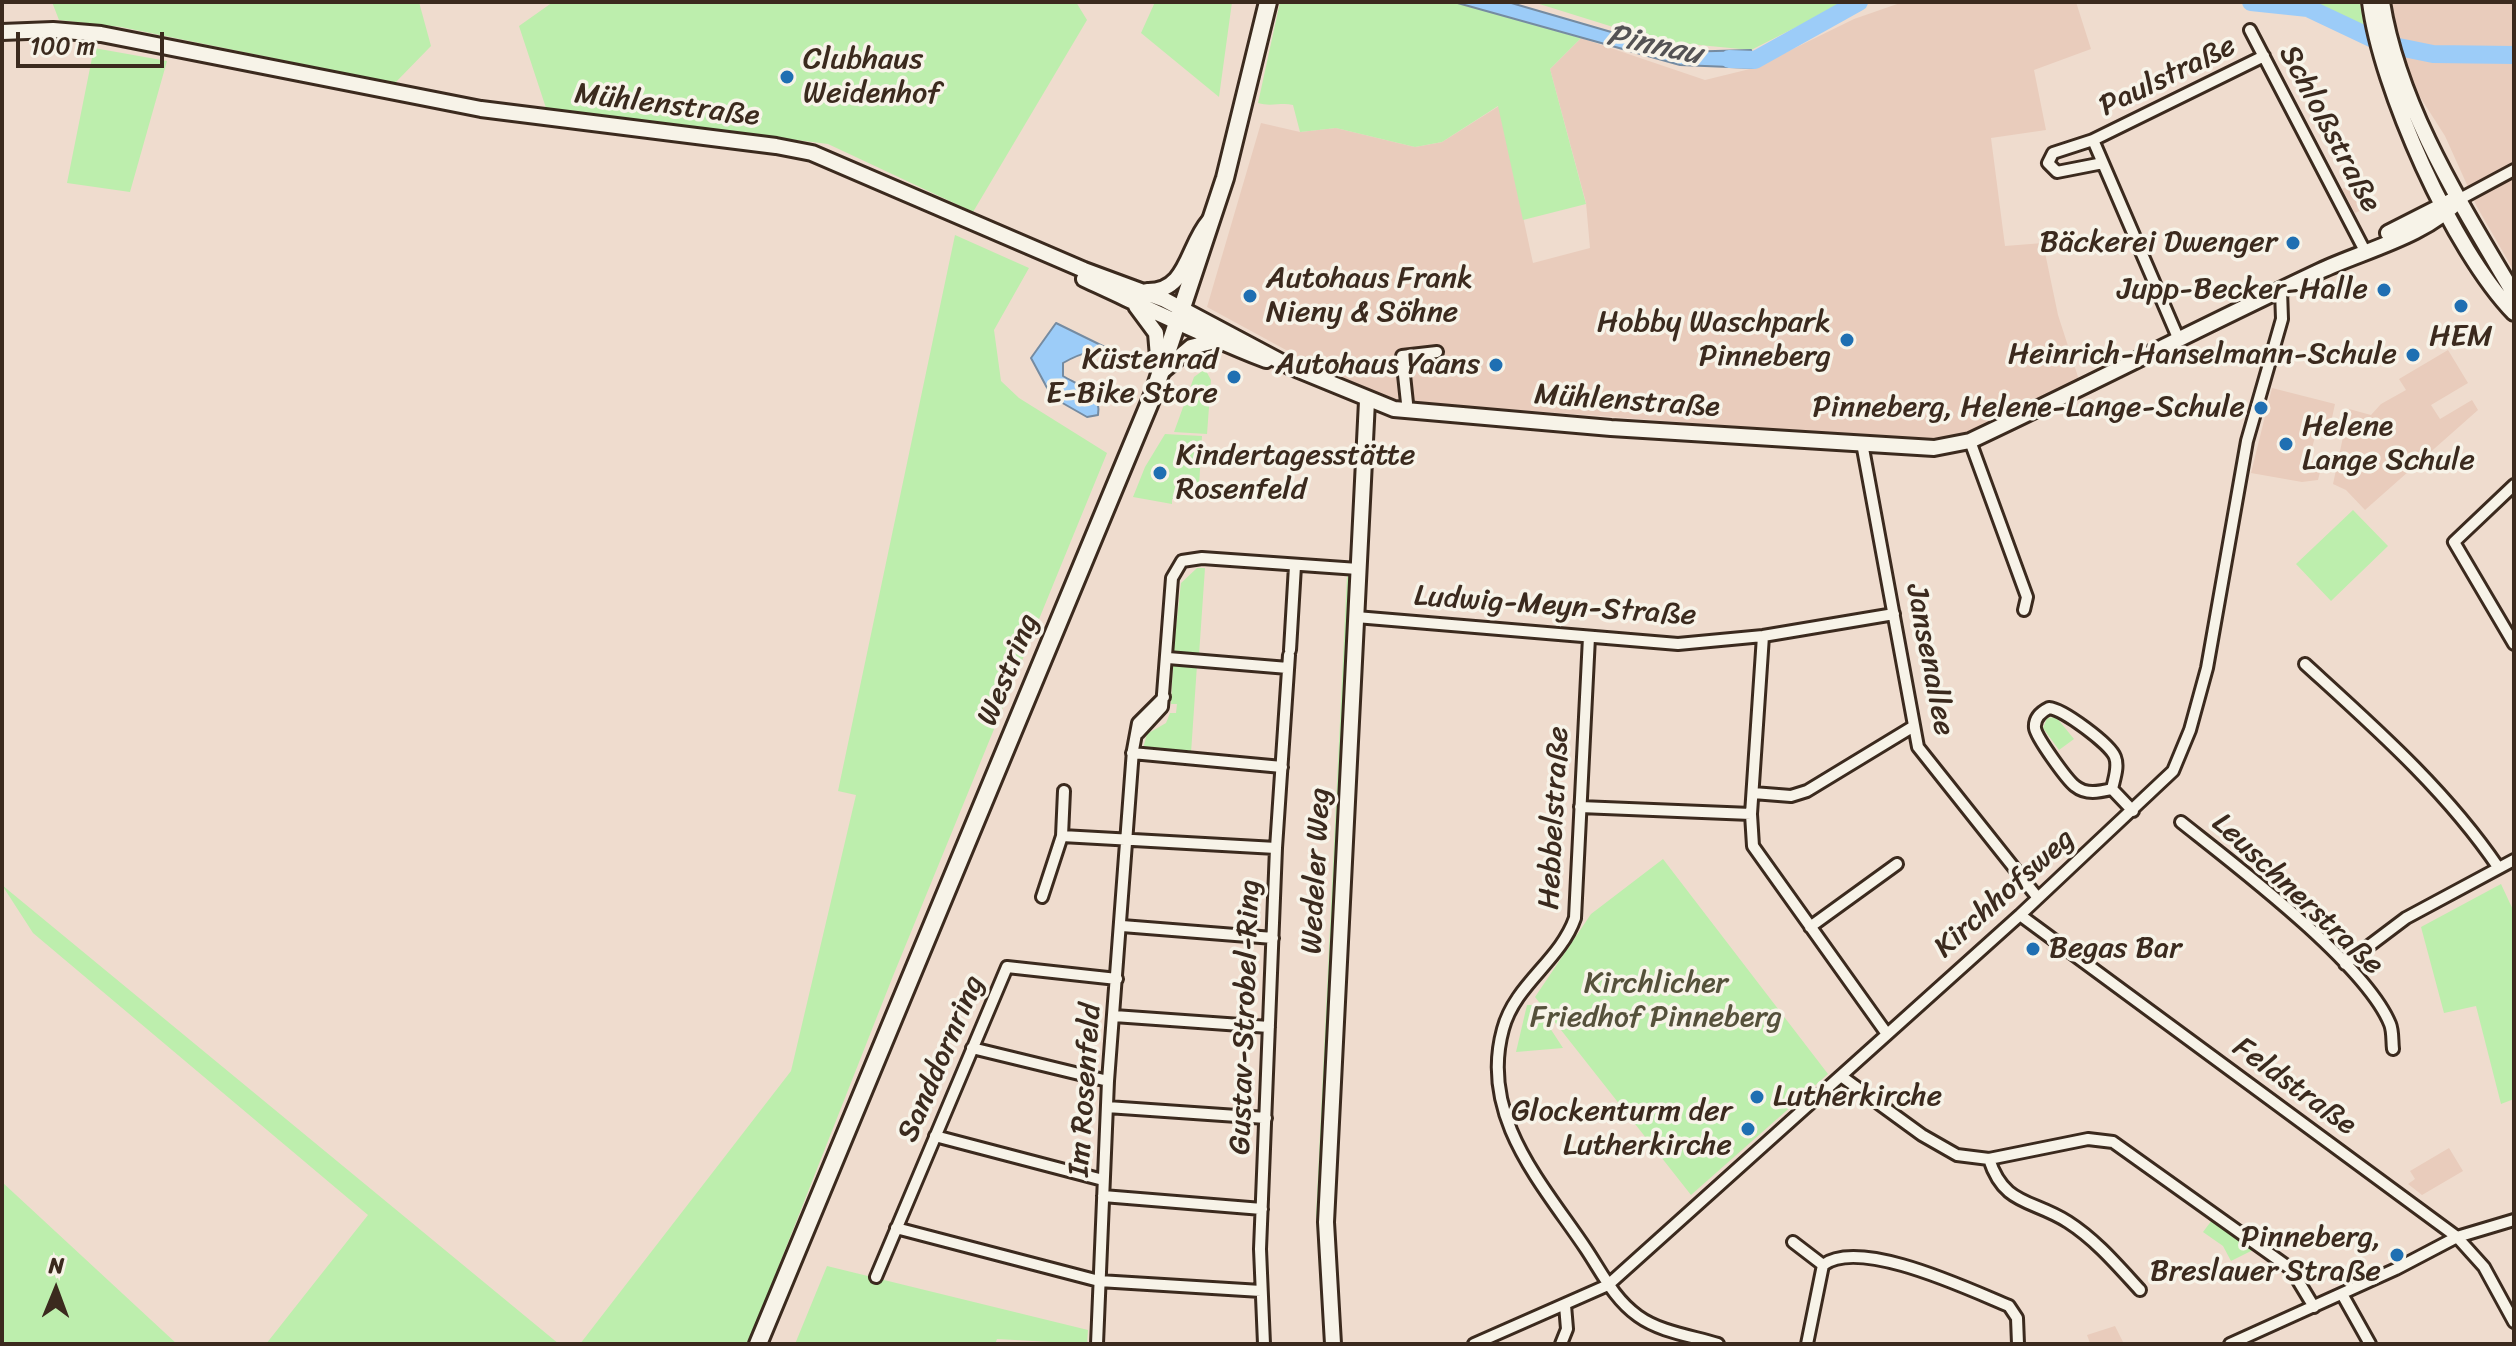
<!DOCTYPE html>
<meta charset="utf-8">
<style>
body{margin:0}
#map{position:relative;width:2516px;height:1346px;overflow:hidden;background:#efdcce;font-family:Sriracha,sans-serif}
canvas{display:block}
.frame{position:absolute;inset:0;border:4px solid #3b2a1e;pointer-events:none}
.north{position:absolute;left:16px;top:1250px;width:80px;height:80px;-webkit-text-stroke:6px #f7f3e8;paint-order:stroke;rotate:1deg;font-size:22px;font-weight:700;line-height:32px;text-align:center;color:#3b2a1e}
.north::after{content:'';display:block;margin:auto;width:28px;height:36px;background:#3b2a1e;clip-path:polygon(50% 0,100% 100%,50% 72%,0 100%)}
.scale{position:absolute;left:16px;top:32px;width:148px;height:36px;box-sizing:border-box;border:4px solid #3b2a1e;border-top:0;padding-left:10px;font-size:24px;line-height:28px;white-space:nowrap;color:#3b2a1e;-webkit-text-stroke:6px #f7f3e8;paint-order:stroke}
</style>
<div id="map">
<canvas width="2516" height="1346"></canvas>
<div class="frame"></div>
<div class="north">N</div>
<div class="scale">100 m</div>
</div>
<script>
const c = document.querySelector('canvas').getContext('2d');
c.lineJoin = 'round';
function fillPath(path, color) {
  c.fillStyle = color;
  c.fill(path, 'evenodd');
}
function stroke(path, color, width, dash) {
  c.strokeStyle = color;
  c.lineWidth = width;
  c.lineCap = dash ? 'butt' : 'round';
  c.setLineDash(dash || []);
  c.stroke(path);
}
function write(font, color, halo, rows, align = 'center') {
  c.font = font + ' Sriracha,sans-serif';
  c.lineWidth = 7;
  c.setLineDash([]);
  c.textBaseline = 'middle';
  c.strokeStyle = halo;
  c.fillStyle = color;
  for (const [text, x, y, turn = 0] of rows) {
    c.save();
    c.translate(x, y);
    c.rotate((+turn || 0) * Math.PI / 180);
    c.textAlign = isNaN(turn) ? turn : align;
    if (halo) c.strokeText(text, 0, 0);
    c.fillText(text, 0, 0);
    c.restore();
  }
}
fillPath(new Path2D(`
 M1903,2H2076L2091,49L2034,70L2046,130L1991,138L2005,246L2043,243L2058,315L2079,380L1982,427L1947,438L1924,440L1410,402L1385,397L1321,369L1207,307L1261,123L1300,132L1336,128L1415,147L1442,142L1499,106L1533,263L1590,248L1586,203L1550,69L1581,38L1705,80L1754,68L1854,19Z
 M2388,2H2514V271L2477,207L2445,136L2415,89Z
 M2359,181L2372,205L2355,213L2342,189Z
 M2448,350L2468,383L2431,405L2440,419L2472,400L2478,410L2365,510L2346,490L2333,484L2349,409L2371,415L2381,404L2406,390L2399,379Z
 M2272,388L2335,404L2330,427L2318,425L2309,460L2322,464L2318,480L2302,482L2251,473Z
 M2449,1148L2463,1171L2422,1195L2408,1184L2415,1179L2410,1171Z
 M2115,1326L2124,1344L2090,1343L2087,1335Z`), '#e9ccbc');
fillPath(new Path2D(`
 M52,2H419L431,46L395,83L121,27L59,20Z
 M553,2H1076L1087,20L973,212L828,144L546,108L519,26Z
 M1155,2H1232L1219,97L1141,33Z
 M1280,2H1454L1581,38L1550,69L1586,204L1523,220L1498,106L1442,142L1415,147L1336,128L1300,132L1293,105C1282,102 1271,107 1258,103Z
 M1533,2H1846L1751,50L1658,41Z
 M2251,2H2360L2365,34L2308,8Z
 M94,48L167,61L130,192L67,183Z
 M955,235L1029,268L994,330L1001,381L1019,398L1107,453L893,976L748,1344H580L791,1071L856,795L838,791Z
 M1205,369L1211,380L1207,434L1174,432L1194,377Z
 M1165,434L1202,436L1199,486L1183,485L1182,499H1172V504L1133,497L1145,467Z
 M2353,510L2388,546L2331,601L2296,564Z
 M1197,568H1205L1199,655L1173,653L1181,583Z
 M1347,576L1351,579L1328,1336H1323L1316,1216Z
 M1173,664L1197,665L1191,753L1143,748L1147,734L1166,723L1170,713H1176L1177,704H1171Z
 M2056,717L2074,739L2059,750L2043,728L2047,718Z
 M1663,859L1828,1074L1691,1195L1535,997L1591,914Z
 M2501,884L2514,912V1099L2501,1104L2476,1006L2444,1013L2421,927Z
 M2,885L559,1344H266L368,1215L33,933Z
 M1527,1005H1535L1563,1048L1516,1052Z
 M2,1182L177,1344H2Z
 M2212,1220L2255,1249L2231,1261L2223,1246L2203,1232Z
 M827,1266L1088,1330L1087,1344L997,1339L995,1344H795Z`), '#bdeead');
const water = new Path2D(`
 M1454,2H1508L1680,52L1751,50L1754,68L1680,65Z
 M1056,323L1117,353C1095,349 1082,352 1063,363V376C1080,386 1102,392 1098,415L1087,417L1052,397L1031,358Z`);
fillPath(water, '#9cccf8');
stroke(water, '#758ba1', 2);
stroke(new Path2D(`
 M2251,2L2308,8L2384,44L2433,54L2514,55
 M1729,59L1755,60L1859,2`), '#9cccf8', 18);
const street = new Path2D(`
 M2250,30L2365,251
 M2093,140L2053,153L2048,163L2057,172L2103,163
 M2460,199L2514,170
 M2179,340L2093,140L2264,56
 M1407,403L1402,356L1437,352
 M1970,441L2027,597L2024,610
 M1862,443L1918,747L2038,898
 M2514,485L2454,542L2514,644
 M1356,617L1678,644L1763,636L1894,614
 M1763,636L1751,814L1753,846L1887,1034
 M1589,637L1575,918C1560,961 1515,984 1503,1029C1479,1116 1541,1182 1586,1249C1602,1273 1614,1299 1638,1316C1660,1332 1692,1336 1718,1344
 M1290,650L1295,566
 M1168,658L1288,668
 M2305,664C2374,727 2445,789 2498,867
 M1138,733L1162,707L1172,578L1182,561L1202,558L1358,569
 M1132,753L1282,767
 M2112,789C2099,792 2086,795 2075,786C2067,780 2036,737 2035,728C2034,718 2041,712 2049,708C2063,709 2110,744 2115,757C2119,767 2114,779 2112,789L2133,811
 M1753,793L1791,796L1807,791L1914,726
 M1580,807L1751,814
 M2181,822C2235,865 2365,963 2390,1024C2393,1031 2392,1041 2393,1049
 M1062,836L1064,791
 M1042,897L1062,836L1276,848
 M2020,915L2457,1237L2484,1267L2514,1322
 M1122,926L1273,938
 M1810,927L1897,864
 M2345,964L2406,918L2514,860
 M1114,1016L1269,1027
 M972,1048L1108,1081
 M1841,1076L1922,1135L1957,1155L1989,1159L2088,1139L2113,1142L2291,1269L2314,1307
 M1107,1107L1266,1118
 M935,1136L1103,1180
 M1989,1159C2004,1206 2032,1199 2068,1222C2096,1240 2117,1265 2140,1290
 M1103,1196L1262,1209
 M896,1228L1099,1281L1261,1291
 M1793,1242L1823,1265
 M876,1277L1007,967L1117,979
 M2342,1294L2370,1344
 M1097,1344L1108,1081L1133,750L1138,723L1164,697
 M1264,1344L1260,1249L1276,848L1289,655
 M1474,1344L1608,1285L2020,915L2173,771L2190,730L2207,668L2247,441L2282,319L2281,290
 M1561,1344L1567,1329L1565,1305
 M1807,1344L1823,1265C1860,1237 1970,1290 2009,1306L2017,1318L2018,1344
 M2230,1344L2396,1269L2457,1237L2514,1220`);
const secondary = new Path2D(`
 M2370,2C2381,89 2453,250 2514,313
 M2382,2C2399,107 2461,204 2514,294
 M2,32L53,30L101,34L481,109L776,146L812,153L1084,270L1165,300L1289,366L1394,409L1611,428L1934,448L1970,441C2087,386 2203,326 2320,271C2365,250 2426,236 2460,199
 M2388,233L2451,201
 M1084,279C1145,307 1204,336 1266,360
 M1147,291C1188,292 1187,246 1209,221
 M1136,306L1156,333L1159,369
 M1159,374L1191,347L1215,341
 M1333,1344L1326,1222L1367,401`);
const primary = new Path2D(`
 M758,1344L1153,395L1225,178L1268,2`);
stroke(street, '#3b2a1e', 16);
stroke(secondary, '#3b2a1e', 20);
stroke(primary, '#3b2a1e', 22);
stroke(street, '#f7f3e8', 10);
stroke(secondary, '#f7f3e8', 14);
stroke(primary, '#f7f3e8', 16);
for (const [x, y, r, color] of [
 [787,77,8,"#1f6fb2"],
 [2293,243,8,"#1f6fb2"],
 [2384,290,8,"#1f6fb2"],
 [1250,296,8,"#1f6fb2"],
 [2461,306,8,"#1f6fb2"],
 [1847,340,8,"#1f6fb2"],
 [2413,355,8,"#1f6fb2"],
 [1496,365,8,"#1f6fb2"],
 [1234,377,8,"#1f6fb2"],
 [2261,408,8,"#1f6fb2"],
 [2286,444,8,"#1f6fb2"],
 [1160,473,8,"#1f6fb2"],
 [2033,949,8,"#1f6fb2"],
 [1757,1097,8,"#1f6fb2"],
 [1748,1129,8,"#1f6fb2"],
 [2397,1255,8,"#1f6fb2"]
]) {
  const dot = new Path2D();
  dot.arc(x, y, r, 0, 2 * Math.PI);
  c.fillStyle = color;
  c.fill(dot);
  stroke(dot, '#f7f3e8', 3);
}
write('30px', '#3b2a1e', '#f7f3e8', [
 ["Clubhaus",803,60,"left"],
 ["Weidenhof",803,94,"left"],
 ["Bäckerei Dwenger",2277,243],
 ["Autohaus Frank",1266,279,"left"],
 ["Nieny & Söhne",1266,313,"left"],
 ["Jupp-Becker-Halle",2368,290],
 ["Hobby Waschpark",1831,323],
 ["Pinneberg",1831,357],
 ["HEM",2461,337,"center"],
 ["Heinrich-Hanselmann-Schule",2397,355],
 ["Küstenrad",1218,360],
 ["E-Bike Store",1218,394],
 ["Autohaus Yaans",1480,365],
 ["Pinneberg, Helene-Lange-Schule",2245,408],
 ["Helene",2302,427,"left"],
 ["Lange Schule",2302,461,"left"],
 ["Kindertagesstätte",1176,456,"left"],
 ["Rosenfeld",1176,490,"left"],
 ["Begas Bar",2049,949,"left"],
 ["Lutherkirche",1773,1097,"left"],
 ["Glockenturm der",1732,1112],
 ["Lutherkirche",1732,1146],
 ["Pinneberg,",2381,1238],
 ["Breslauer Straße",2381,1272]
], 'right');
write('30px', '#3b2a1e', '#f7f3e8', [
 ["Paulstraße",2168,77,-26],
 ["Mühlenstraße",667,106,7],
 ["Schloßstraße",2329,129,62],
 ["Mühlenstraße",1627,402,4],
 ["Ludwig-Meyn-Straße",1555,607,4],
 ["Jansenallee",1929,660,79],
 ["Westring",1009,670,-68],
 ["Hebbelstraße",1555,818,-87],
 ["Wedeler Weg",1317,871,-87],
 ["Kirchhofsweg",2005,894,-42],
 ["Leuschnerstraße",2297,895,43],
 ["Gustav-Strobel-Ring",1246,1017,-88],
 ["Sanddornring",942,1059,-67],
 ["Feldstraße",2294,1087,36],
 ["Im Rosenfeld",1086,1090,-86]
]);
write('30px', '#55513b', '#f7f3e8', [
 ["Kirchlicher",1656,984],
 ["Friedhof Pinneberg",1656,1018]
]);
write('italic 32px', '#535254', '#f7f3e8', [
 ["Pinnau",1654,46,12]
]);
</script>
